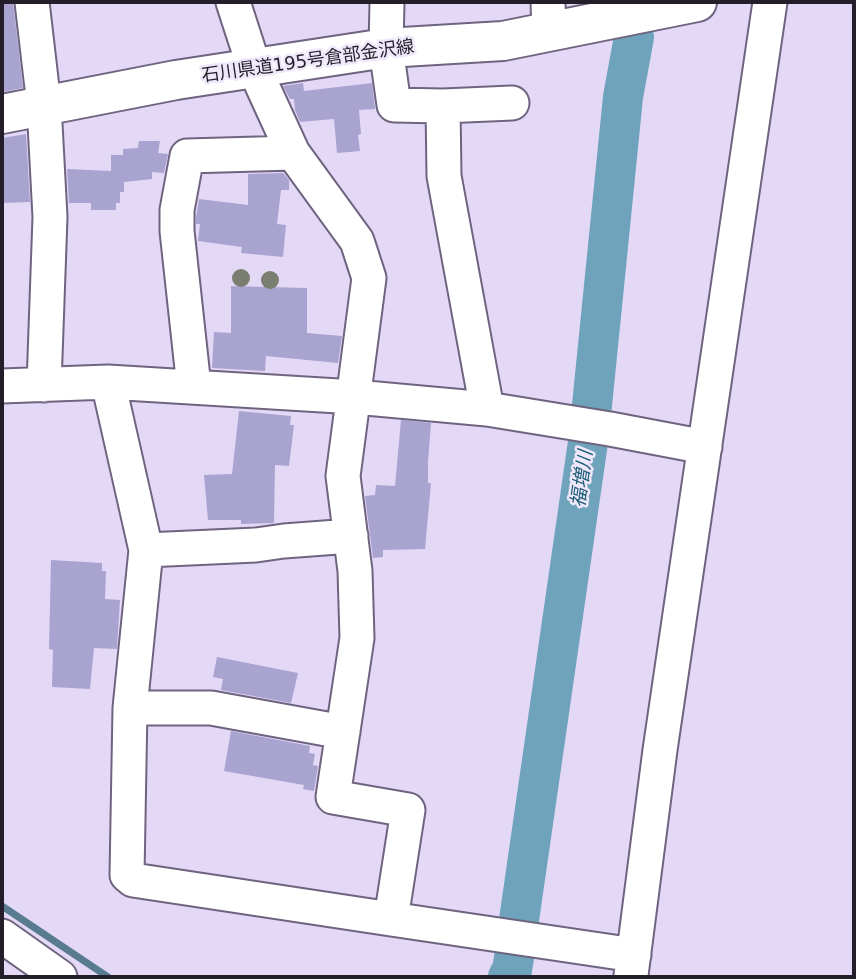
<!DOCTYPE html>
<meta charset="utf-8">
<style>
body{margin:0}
#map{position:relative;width:856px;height:979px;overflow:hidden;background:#e4d8f7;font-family:"DejaVu Sans",sans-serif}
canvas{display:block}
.frame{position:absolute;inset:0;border:4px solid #231e29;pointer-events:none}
</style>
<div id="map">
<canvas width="856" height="979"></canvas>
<div class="frame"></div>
</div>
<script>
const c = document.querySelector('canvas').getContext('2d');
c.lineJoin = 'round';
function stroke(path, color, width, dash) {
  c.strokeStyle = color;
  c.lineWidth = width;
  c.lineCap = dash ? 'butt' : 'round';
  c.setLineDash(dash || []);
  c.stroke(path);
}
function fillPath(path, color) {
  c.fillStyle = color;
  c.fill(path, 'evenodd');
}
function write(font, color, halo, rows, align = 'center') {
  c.font = font + ' "DejaVu Sans","Noto Sans JP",sans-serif';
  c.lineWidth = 5;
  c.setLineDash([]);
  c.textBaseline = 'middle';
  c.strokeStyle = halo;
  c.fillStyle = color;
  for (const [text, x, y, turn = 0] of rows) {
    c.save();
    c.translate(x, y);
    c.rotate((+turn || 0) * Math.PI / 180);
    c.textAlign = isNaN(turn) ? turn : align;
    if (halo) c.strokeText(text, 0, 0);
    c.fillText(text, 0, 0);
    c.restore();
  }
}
stroke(new Path2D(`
 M2,906L108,977`), '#587b8f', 7);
stroke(new Path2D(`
 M519,920L589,435L623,97L634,37
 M508,977L512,970L515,951`), '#6fa3bb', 40);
fillPath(new Path2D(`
 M2,2H13L23,88L2,92Z
 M303,83L304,91L372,83L375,109L359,110L361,134L358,135L360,151L337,153L334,119L300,122L295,110L294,99H290L283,86Z
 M26,134L30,202L2,203V138Z
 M139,141H160L158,153L168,154L164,173L152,172V179L124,182V192H120V203H116V210H91V203H69L67,169L111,171V155H123V149L138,148Z
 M283,173L289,180V190H281L277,224L286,225L283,257L241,253L242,247L198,241L200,224H196V217L199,199L248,205V174Z
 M231,286L307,288V333L342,336L338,363L266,356L265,371L212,368L214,332L231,333Z
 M239,411L291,416L290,425H294L289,466L275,465L274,523L241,524V520H208L204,475L232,474Z
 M401,420L431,423L428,462V483H431L425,549L383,550V557L373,558L365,496L375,495L376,485L395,486Z
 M51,560L102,563V571H106L105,599L120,600L117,649L94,648L90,689L52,687L53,650L49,649Z
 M217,657L298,673L291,703L221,690L223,679L213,677Z
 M231,731L310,746L309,753L315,754L313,765L318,766L314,791L303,789L304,785L224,771Z`), '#a9a3d0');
const minor = new Path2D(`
 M32,2L44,105L50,217L44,385
 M233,2L255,70L293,153L357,241L369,278L343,476L355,571L357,638L333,797L408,810L391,919L634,955
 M387,2L386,48L394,105L443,106L512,103
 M548,2L549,32
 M443,106L444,176L487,409
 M108,382L146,550L130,708L127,875L133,880L391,919
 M2,386L108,382L355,397L487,409L610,429L705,447
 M194,387L177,231V210L187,156L293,153
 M146,550L256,545L284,541L351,536
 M130,708H211L343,732
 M2,936L60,977
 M631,975L660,750L770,2`);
const major = new Path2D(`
 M2,114L176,80L386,48L503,41L697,2`);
stroke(minor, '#6f647f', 37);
stroke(major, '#6f647f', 42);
stroke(minor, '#fff', 33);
stroke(major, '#fff', 38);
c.fillStyle = '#797e70';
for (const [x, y] of [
 [241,278],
 [270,280]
]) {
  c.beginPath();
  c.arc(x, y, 9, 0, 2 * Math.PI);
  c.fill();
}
write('18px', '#231e29', '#efe8fa', [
 ["石川県道195号倉部金沢線",308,62,-8]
]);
write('italic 19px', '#1c5d77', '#efe8fa', [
 ["福増川",583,479,-82]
]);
</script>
